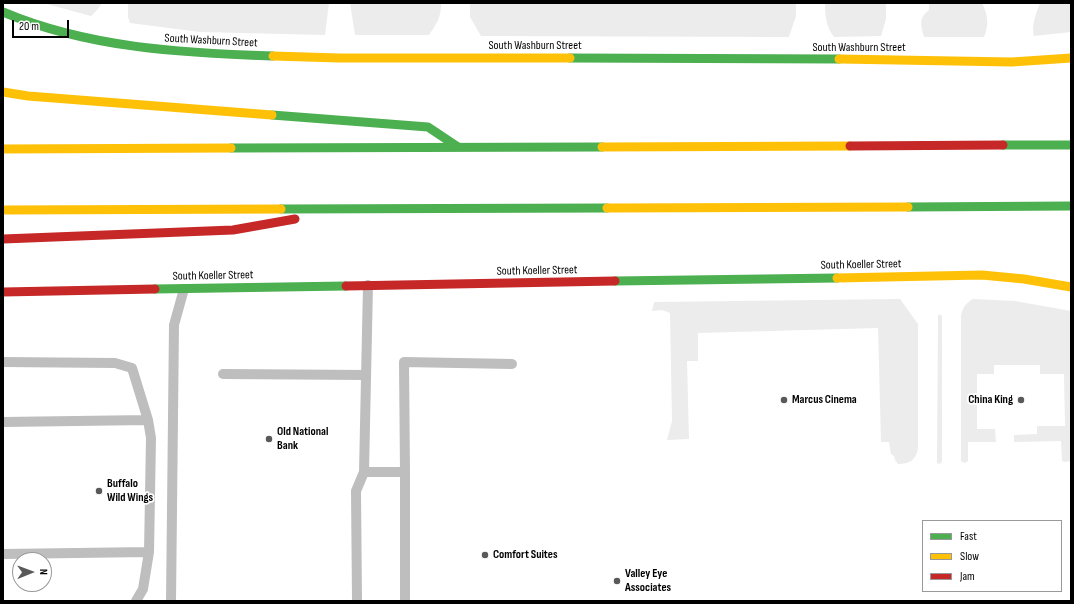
<!DOCTYPE html>
<style>
body{margin:0}
#map{position:relative;width:1074px;height:604px;overflow:hidden;background:#fff;font-family:"Sofia Sans Condensed",sans-serif}
canvas{display:block}
.frame{position:absolute;inset:0;border:4px solid #000;pointer-events:none}
.legend{position:absolute;left:922px;top:520px;width:140px;height:72px;box-sizing:border-box;background:#fff;border:1px solid #999;margin:0;padding:5px 7px;list-style:none;font-size:12px;color:#000}
.legend li{display:flex;align-items:center;gap:8px;height:20px}
.legend b{width:20px;border:1px solid #999}
.north{position:absolute;left:12px;top:552px;width:40px;height:40px;box-sizing:border-box;background:#fff;border:1px solid #999;border-radius:50%;rotate:89deg;font-size:11px;font-weight:700;line-height:16px;text-align:center;color:#000}
.north::after{content:'';display:block;margin:auto;width:14px;height:18px;background:#595959;clip-path:polygon(50% 0,100% 100%,50% 72%,0 100%)}
.scale{position:absolute;left:12px;top:20px;width:57px;height:18px;box-sizing:border-box;border:2px solid #000;border-top:0;padding-left:5px;font-size:12px;line-height:14px;white-space:nowrap;color:#000;-webkit-text-stroke:3px #fff;paint-order:stroke}
</style>
<div id="map">
<canvas width="1074" height="604"></canvas>
<div class="frame"></div>
<ul class="legend">
<li><b style="height:5px;background:#4caf50"></b>Fast</li>
<li><b style="height:5px;background:#ffc107"></b>Slow</li>
<li><b style="height:5px;background:#c62828"></b>Jam</li>
</ul>
<div class="north">N</div>
<div class="scale">20 m</div>
</div>
<script>
const c = document.querySelector('canvas').getContext('2d');
c.lineJoin = 'round';
function fillPath(path, color) {
  c.fillStyle = color;
  c.fill(path, 'evenodd');
}
function stroke(path, color, width, dash) {
  c.strokeStyle = color;
  c.lineWidth = width;
  c.lineCap = dash ? 'butt' : 'round';
  c.setLineDash(dash || []);
  c.stroke(path);
}
function write(font, color, halo, rows, align = 'center') {
  c.font = font + ' "Sofia Sans Condensed",sans-serif';
  c.lineWidth = 3.5;
  c.setLineDash([]);
  c.textBaseline = 'middle';
  c.strokeStyle = halo;
  c.fillStyle = color;
  for (const [text, x, y, turn = 0] of rows) {
    c.save();
    c.translate(x, y);
    c.rotate((+turn || 0) * Math.PI / 180);
    c.textAlign = isNaN(turn) ? turn : align;
    if (halo) c.strokeText(text, 0, 0);
    c.fillText(text, 0, 0);
    c.restore();
  }
}
fillPath(new Path2D(`
 M43,3H102L98,9L91,16Z
 M128,3H329L325,35L200,32L130,23L128,17Z
 M350,3H441C441,18 437,23 429,35H355Z
 M470,3H796V16L789,37L481,36L470,17Z
 M825,3H886V19L881,36L834,37C826,26 825,16 825,3Z
 M929,3H982C988,14 989,26 984,37H924C921,25 918,19 929,10Z
 M1040,3H1071V32L1034,36C1031,25 1036,14 1040,3Z
 M900,299L918,324V448C916,460 910,464 898,464L895,460L894,456L891,454L889,442H881L878,328L698,333V361H687L689,439L667,440L672,421L670,313L662,310L652,311L654,302Z
 M973,299L1015,301L1071,311V461L1064,462L1062,461L1061,441L1014,442V435L1037,434V426H1065L1064,374H1040V365H994V374H977V429H995L996,442H968V461L965,463L961,461V316C962,308 966,303 973,299Z
 M939,314L942,316V461L940,464L937,463L938,316Z`), '#ececec');
stroke(new Path2D(`
 M3,362L115,363L132,368L148,420L151,438L149,552L143,589L136,601
 M223,374L366,375
 M3,422L148,420
 M364,472H405L404,362L512,364
 M405,472V601
 M3,554L149,552
 M171,601L174,325L184,289
 M357,601L356,491L364,472L368,285`), '#bebebe', 10);
stroke(new Path2D(`
 M3,12C88,48 182,53 273,56
 M570,58L839,59
 M272,115L428,127L458,147
 M1003,145H1071
 M231,148L602,147
 M908,207L1071,206
 M281,209L607,208
 M615,281L837,278
 M155,289L346,286`), '#4caf50', 9);
stroke(new Path2D(`
 M273,56L339,58H570
 M839,59L1012,62L1071,58
 M3,92L28,96L272,115
 M602,147L850,146
 M3,149L231,148
 M607,208L908,207
 M3,210L281,209
 M837,278L982,275L1024,279L1071,287`), '#ffc107', 9);
stroke(new Path2D(`
 M850,146L1003,145
 M3,239L233,230L295,219
 M346,286L615,281
 M3,292L155,289`), '#c62828', 9);
for (const [x, y, r, color] of [
 [784,400,4,"#595959"],
 [1021,400,4,"#595959"],
 [269,439,4,"#595959"],
 [99,491,4,"#595959"],
 [485,555,4,"#595959"],
 [617,581,4,"#595959"]
]) {
  const dot = new Path2D();
  dot.arc(x, y, r, 0, 2 * Math.PI);
  c.fillStyle = color;
  c.fill(dot);
  stroke(dot, '#fff', 1.5);
}
write('12px', '#000', '#fff', [
 ["South Washburn Street",211,41,3],
 ["South Washburn Street",535,46],
 ["South Washburn Street",859,48],
 ["South Koeller Street",861,265,-1],
 ["South Koeller Street",537,271,-1],
 ["South Koeller Street",213,276,-1]
]);
write('bold 12px', '#000', '#fff', [
 ["Marcus Cinema",792,400],
 ["China King",1013,400,"right"],
 ["Old National",277,432],
 ["Bank",277,446],
 ["Buffalo",107,484],
 ["Wild Wings",107,498],
 ["Comfort Suites",493,555],
 ["Valley Eye",625,574],
 ["Associates",625,588]
], 'left');
</script>
